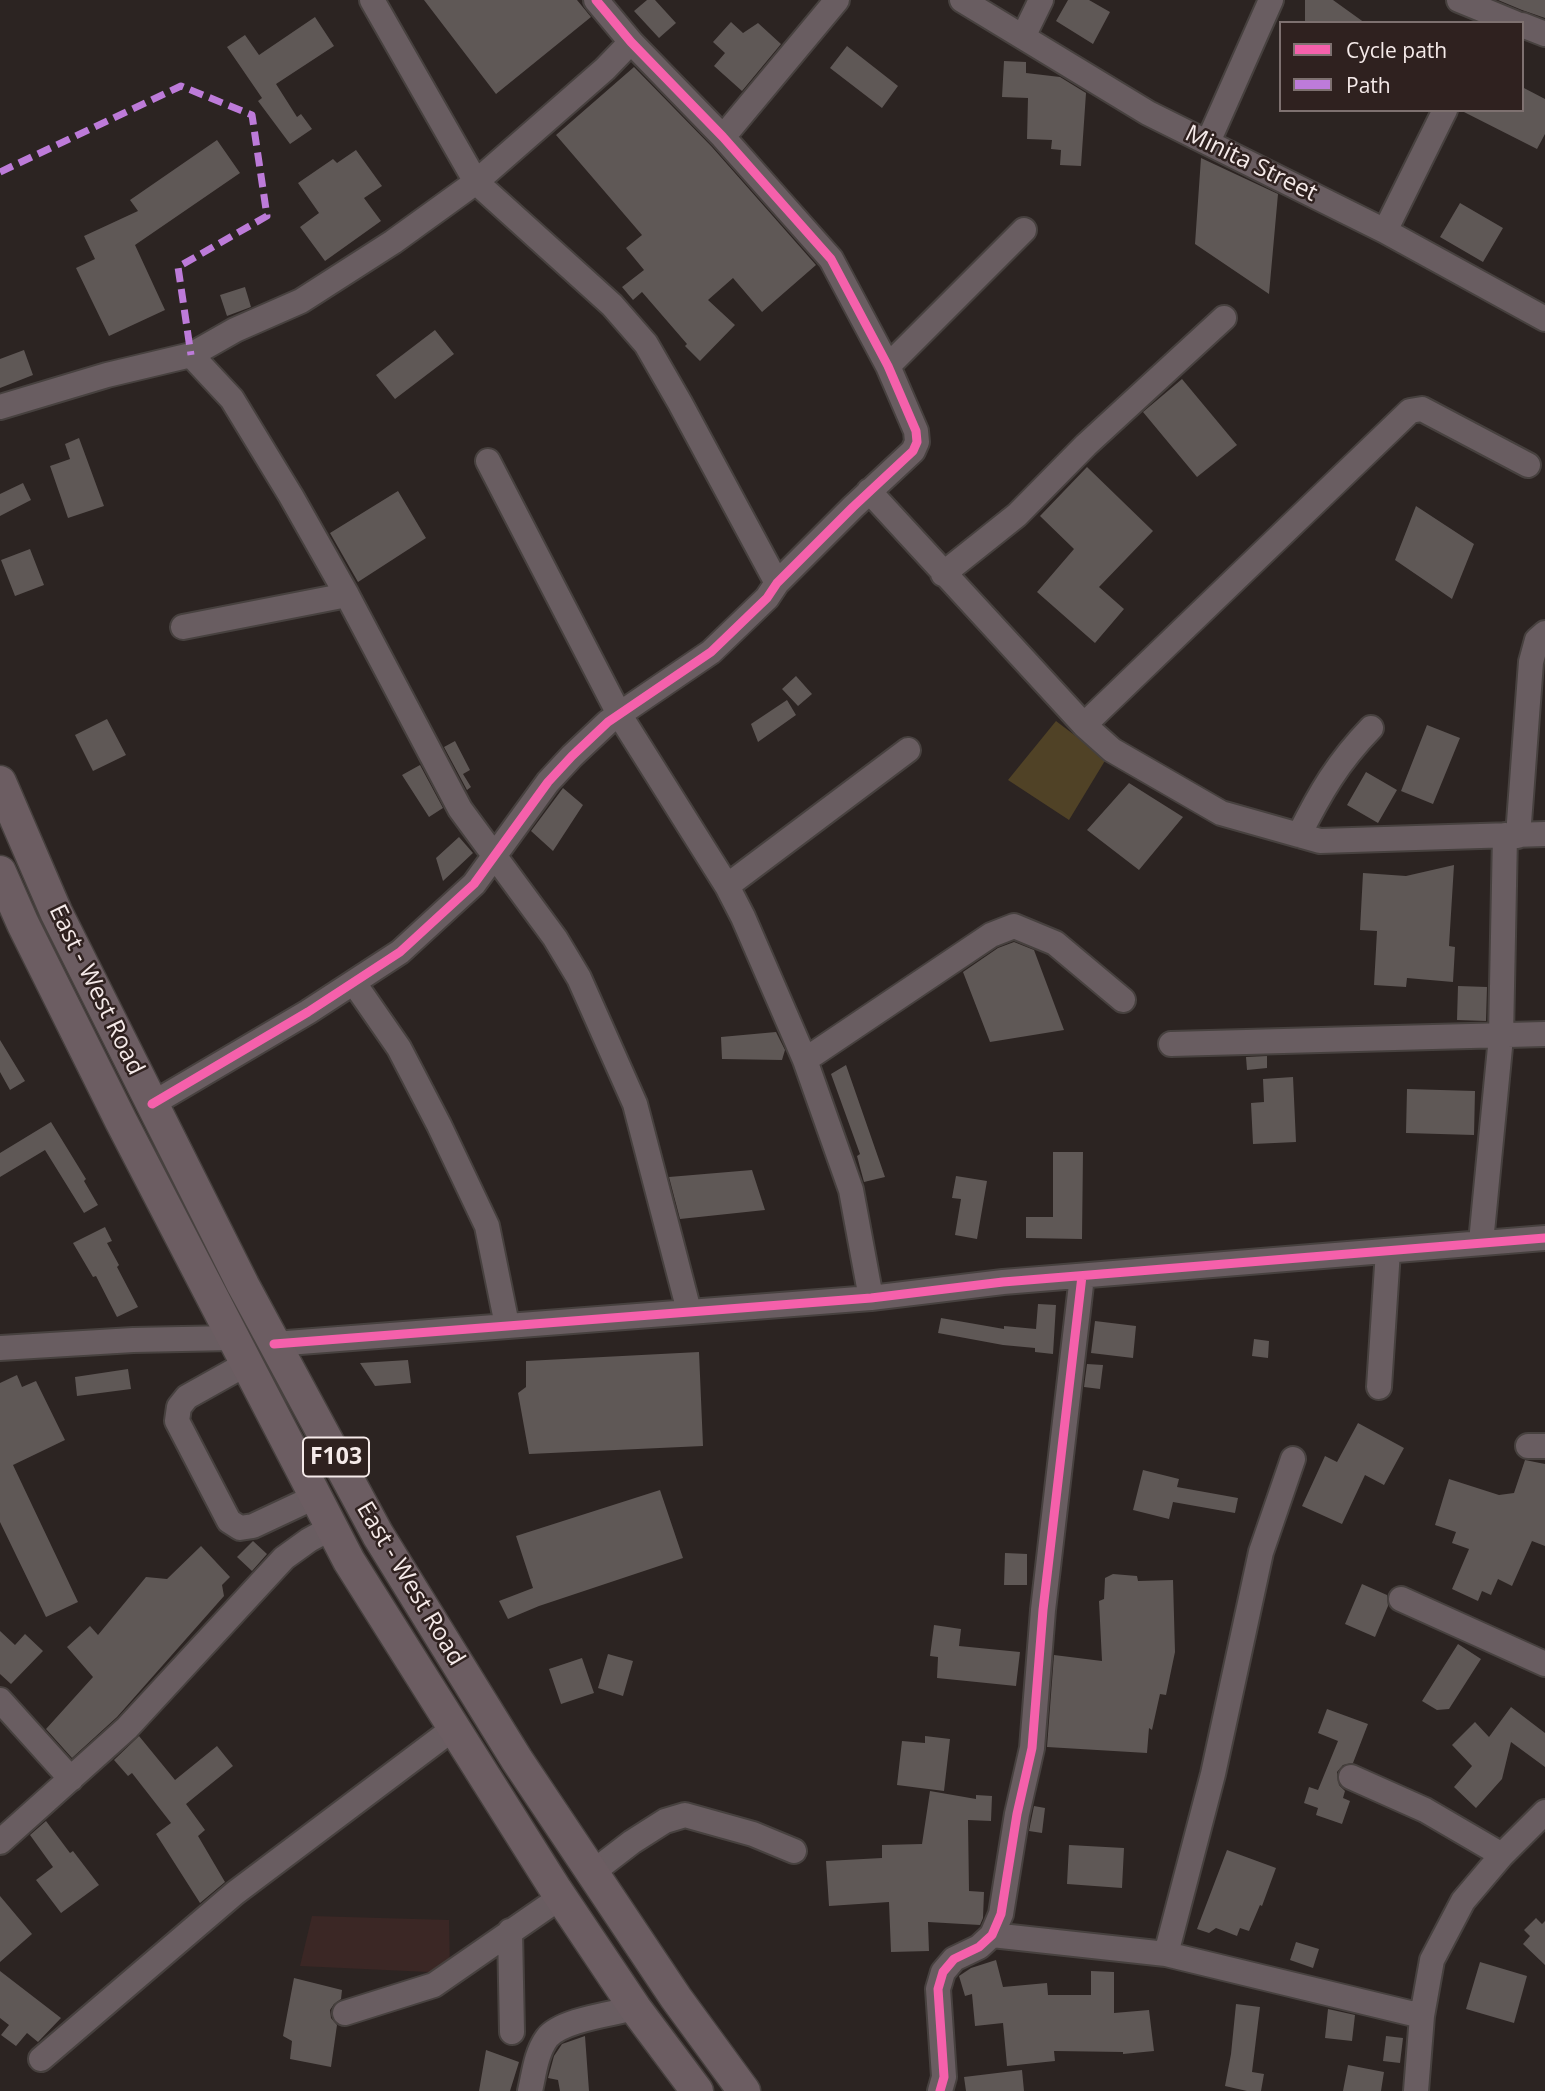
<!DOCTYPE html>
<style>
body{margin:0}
#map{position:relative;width:1545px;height:2091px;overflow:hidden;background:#2c2422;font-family:"Open Sans",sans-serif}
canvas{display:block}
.legend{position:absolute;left:1279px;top:21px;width:245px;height:91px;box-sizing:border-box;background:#2f211f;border:2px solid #7e7170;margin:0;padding:9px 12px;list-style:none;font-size:21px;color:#f5eae9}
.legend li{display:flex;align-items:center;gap:14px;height:35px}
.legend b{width:35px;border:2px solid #7e7170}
</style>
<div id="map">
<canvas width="1545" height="2091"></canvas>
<ul class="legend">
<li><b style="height:9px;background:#f560ab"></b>Cycle path</li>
<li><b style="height:9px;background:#bd7bd9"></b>Path</li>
</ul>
</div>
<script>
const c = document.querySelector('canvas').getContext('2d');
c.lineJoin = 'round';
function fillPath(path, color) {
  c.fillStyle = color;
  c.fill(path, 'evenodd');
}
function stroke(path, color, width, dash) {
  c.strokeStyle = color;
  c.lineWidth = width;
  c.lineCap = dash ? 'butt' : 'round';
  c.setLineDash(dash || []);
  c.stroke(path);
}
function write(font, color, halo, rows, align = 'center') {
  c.font = font + ' "Open Sans",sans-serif';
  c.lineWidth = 5;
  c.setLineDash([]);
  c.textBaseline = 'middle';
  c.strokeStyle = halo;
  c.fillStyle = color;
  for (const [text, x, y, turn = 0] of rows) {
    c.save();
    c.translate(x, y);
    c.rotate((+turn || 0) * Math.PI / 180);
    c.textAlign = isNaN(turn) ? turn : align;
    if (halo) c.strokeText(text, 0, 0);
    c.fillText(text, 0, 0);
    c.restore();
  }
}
fillPath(new Path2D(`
 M312,1916L449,1920L450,1973L300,1966Z`), '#3b2725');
fillPath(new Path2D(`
 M1056,721L1106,759L1069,820L1008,780Z`), '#504226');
fillPath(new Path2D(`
 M424,0H577L591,17L496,94Z
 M647,0H655L676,23L659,38L634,11Z
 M1068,0H1089L1110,12L1093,44L1056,21Z
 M1305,0H1333L1365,23H1305Z
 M1498,0H1545V18L1522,10Z
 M315,17L334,46L276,84L297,117L301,114L312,129L290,144L258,101L262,98L227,47L245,35L259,55Z
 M731,22L743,33L758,23L781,44L742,91L714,66L725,53L713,42Z
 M847,46L898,86L882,108L830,68Z
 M1004,61L1026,62V73L1060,77L1086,93L1081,166L1060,165L1061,150L1051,149L1052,140L1027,139L1028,98L1002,97Z
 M634,67L712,147L816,265L762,312L733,278L708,300L735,325L700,361L685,346L687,344L642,292L633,300L622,287L644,270L626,248L642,235L556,135Z
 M1522,87L1545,99V134L1537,149L1460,110H1522Z
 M217,140L240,173L135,245L165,310L109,336L76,268L95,259L84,236L138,211L130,200Z
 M356,150L382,186L364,198L381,221L325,261L300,227L319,213L298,183L333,159L337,163Z
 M1201,158L1278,194L1269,294L1195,244Z
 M1460,203L1503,228L1483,262L1440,237Z
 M245,287L251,307L227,316L220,295Z
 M435,330L454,354L395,399L376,375Z
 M24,350L33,375L0,388V359Z
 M1182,379L1237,445L1197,477L1143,412Z
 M79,438L104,506L68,518L50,466L70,459L65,444Z
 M1087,467L1153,531L1099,587L1124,609L1095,643L1037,592L1074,549L1040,516Z
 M23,483L31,500L0,516V494Z
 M398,491L426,538L358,582L330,533Z
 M1416,506L1474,544L1452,599L1395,560Z
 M30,549L44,585L15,596L1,560Z
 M796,676L812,694L798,706L782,689Z
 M787,700L796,715L758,742L751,724Z
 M107,719L126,755L93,771L75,735Z
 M1427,725L1460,738L1433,804L1401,791Z
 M455,741L470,770L463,774L471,787L467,790L444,747Z
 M420,765L443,808L429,817L402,775Z
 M1366,772L1397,790L1378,823L1347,805Z
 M1129,783L1183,817L1139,870L1087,830Z
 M563,788L583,805L553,851L531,831Z
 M459,837L473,853L443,881L436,858Z
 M1454,865L1449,946L1455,947L1453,982L1407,978L1406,987L1374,985L1377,931L1360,930L1363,873L1406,876Z
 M1014,942L1034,950L1064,1030L990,1042L963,972L998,948Z
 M1458,986L1487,987L1486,1021L1457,1020Z
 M776,1032L785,1050L782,1060L722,1059L721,1037Z
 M0,1040L25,1081L10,1090L0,1072Z
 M1267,1056V1068L1247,1070L1246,1057Z
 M846,1065L885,1177L864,1182L857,1156L860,1154L831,1074Z
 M1293,1077L1296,1142L1253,1144L1251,1103L1264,1102L1263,1079Z
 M1407,1089L1475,1091L1474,1135L1406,1133Z
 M51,1122L86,1179L84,1181L98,1205L84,1213L45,1150L0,1177V1153Z
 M1053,1152H1083L1082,1239L1026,1238V1217H1053Z
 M752,1170L765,1210L680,1219L669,1177Z
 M956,1176L987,1181L977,1239L955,1235L961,1199L952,1198Z
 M105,1227L112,1241L107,1243L119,1265L117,1267L138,1307L117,1317L96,1276L93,1277L73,1243Z
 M1038,1304L1056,1305L1053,1354L1035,1352V1348L1003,1345L938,1333L941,1318L1004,1329V1326L1036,1329Z
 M1095,1321L1136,1326L1133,1358L1091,1353Z
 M1254,1339L1269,1341L1268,1358L1252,1356Z
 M699,1352L703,1446L529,1454L518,1393L526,1387V1361Z
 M408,1360L411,1383L375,1386L360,1363Z
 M1087,1364L1103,1365L1100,1389L1084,1387Z
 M128,1369L131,1389L77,1396L75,1377Z
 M17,1375L22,1387L36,1381L65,1440L13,1465L78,1602L46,1617L0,1522V1383Z
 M1358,1423L1404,1448L1384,1485L1365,1475L1342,1524L1302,1506L1325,1456L1337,1462Z
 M1525,1460L1545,1464V1546L1532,1541L1512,1586L1498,1579L1491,1595L1482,1591L1478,1601L1452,1589L1469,1549L1452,1543L1456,1532L1435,1525L1449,1479L1499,1495L1514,1493Z
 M1143,1470L1179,1479L1177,1487L1238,1498L1235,1513L1173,1502L1169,1519L1133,1510Z
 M660,1490L683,1558L539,1606L508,1619L499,1601L533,1588L516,1536Z
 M253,1541L267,1554L252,1571L237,1557Z
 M201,1546L230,1577L222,1585L224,1596L117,1717L72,1758L46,1729L93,1677L67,1647L90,1626L98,1635L146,1577L167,1579Z
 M1005,1553L1027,1554V1585H1004Z
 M1113,1574L1137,1576L1138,1581L1173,1580L1175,1652L1166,1695L1160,1694L1152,1730L1149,1728L1147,1753L1047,1747L1054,1655L1102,1661L1099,1601L1104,1599L1105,1578Z
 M1362,1584L1387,1595L1388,1606L1375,1637L1345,1624Z
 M934,1625L961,1629L959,1646L1020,1652L1016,1686L937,1678L938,1657L930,1656Z
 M0,1631L15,1645L25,1634L43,1651L11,1684L0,1674Z
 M1458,1644L1481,1659L1449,1709L1437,1710L1422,1701Z
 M608,1654L633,1661L623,1696L598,1688Z
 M582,1658L594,1693L561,1704L549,1669Z
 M1511,1707L1545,1733V1767L1511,1742L1502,1779L1476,1808L1454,1787L1472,1766L1452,1745L1475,1722L1489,1737Z
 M1327,1709L1368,1724L1353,1763L1343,1765L1337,1772L1339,1785L1345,1791L1343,1798L1350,1801L1342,1824L1316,1815L1318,1808L1304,1803L1309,1787L1318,1790L1338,1741L1318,1733Z
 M139,1736L175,1780L217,1746L233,1766L186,1804L205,1830L198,1836L225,1882L200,1903L156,1834L171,1823L132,1773L128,1776L114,1760Z
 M925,1736L950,1739L944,1791L897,1785L902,1741L925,1743Z
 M930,1791L976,1799V1795L992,1796L991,1821L968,1820L969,1891L984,1892L983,1918L980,1925L928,1922L929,1951L891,1952L889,1902L829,1906L826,1861L882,1858V1845L922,1844Z
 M1034,1806L1045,1808L1042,1833L1029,1831Z
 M46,1821L70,1853L73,1851L99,1885L61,1913L36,1880L53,1867L30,1835Z
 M1069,1845L1124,1848L1122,1888L1067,1884Z
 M1227,1850L1276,1868L1262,1906L1260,1905L1249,1931L1240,1928L1237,1936L1216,1928L1209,1933L1197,1929Z
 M0,1896L32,1934L0,1962Z
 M1536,1918L1542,1924L1545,1921V1965L1523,1944L1530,1936L1524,1930Z
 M1296,1942L1319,1949L1313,1968L1290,1960Z
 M996,1960L1003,1987L1047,1983L1048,1995H1091V1971L1114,1972V2013L1149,2010L1154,2051L1123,2054V2052L1054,2051L1055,2061L1007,2066L1003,2023L975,2026L972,1994L965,1996L959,1976L971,1968Z
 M1480,1962L1527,1976L1514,2023L1466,2009Z
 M0,1971L61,2018L38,2042L27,2033L16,2046L1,2035L9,2025L0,2018Z
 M294,1978L342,1990L341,1999L334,2004L330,2010L331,2018L337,2025L331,2067L290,2059L292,2041L283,2036Z
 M1236,2004L1260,2007L1252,2072L1264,2074L1261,2091H1247L1225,2086L1231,2054Z
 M1328,2009L1355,2015L1352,2041L1325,2038Z
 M585,2036L589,2091H560L558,2080L548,2078L554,2056L562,2044Z
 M1386,2036L1403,2038L1400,2063L1383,2061Z
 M486,2050L519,2062L510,2091H479Z
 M1348,2065L1384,2072L1381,2091H1343Z
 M1022,2070L1024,2091H966L964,2077Z`), '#5f5856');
const minor = new Path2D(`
 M372,0L476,182L612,305L646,344L680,403L777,583
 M962,0L1148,113L1385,231L1545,319
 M1459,0L1515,23
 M1522,25L1545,34
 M1023,37L1041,0
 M723,137L837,0
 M1208,142L1271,0
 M1385,231L1445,110
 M191,355L232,399L291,496L347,595L460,809L555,938L579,978L635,1104L689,1311
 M888,366L1024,230
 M0,407L107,375L191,355L235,330L301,301L393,242L476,182L605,69L631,42
 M488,461L619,714L727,886L743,917L805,1060L851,1190L871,1298
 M869,491L1084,725L1112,750L1221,813L1320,841L1545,834
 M943,574L1017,515L1086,445L1224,318
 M183,627L347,595
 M1084,725L1410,411L1422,409L1528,465
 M1299,835C1320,793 1338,762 1371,728
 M1518,836L1531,662L1537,640L1545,633
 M727,886L908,750
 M354,983L399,1048L439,1125L487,1226L507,1325
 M1171,1044L1545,1034
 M805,1060L991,935L1014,926L1055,943L1123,1000
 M152,1104L308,1012L400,952L474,884L548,782L572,756L608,722L711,652L767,598L777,583L853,507L913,451L917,442L916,431L888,366L831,259L723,137L631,42L596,0
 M1481,1242L1501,1037L1505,835
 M274,1344L871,1298L1003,1282L1545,1238
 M0,1348L133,1340L232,1338
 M246,1364L187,1397L179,1407L177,1421L229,1521L240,1528L253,1526L317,1496
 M1379,1387L1388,1251
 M1528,1446H1545
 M1401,1599L1545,1664
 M0,1700L71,1779
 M1351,1777L1425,1810L1502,1855
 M0,1842L127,1728L284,1558L309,1540L333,1527
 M593,1872L632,1842L665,1821L685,1815L753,1834L794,1851
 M510,1931L512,2032
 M992,1935L1166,1954L1422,2016
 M1166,1954L1213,1774L1261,1552L1293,1459
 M345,2013L434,1985L561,1897
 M41,2059L235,1893L454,1728
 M530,2091C534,2074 536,2053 547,2038C561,2020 612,2014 635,2008
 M940,2091L944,2077L938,1989L943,1972L954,1959L979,1947L992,1935L1001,1914L1017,1814L1032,1748L1043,1610L1082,1276
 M1416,2091L1422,2016L1432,1960L1463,1901L1502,1855L1545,1812`);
const major = new Path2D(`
 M0,782L56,912L243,1285L378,1535L517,1760L676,1998L744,2091
 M0,872L23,924L121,1121L349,1561L556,1890L635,2008L697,2091`);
stroke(minor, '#47413f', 28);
stroke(major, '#47413f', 35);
stroke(minor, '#695d61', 24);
stroke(major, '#6c5d62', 32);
stroke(new Path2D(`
 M0,172L181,86L252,115L267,216L178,267L191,355`), '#bd7bd9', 7, [14, 7]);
stroke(new Path2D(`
 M152,1104L308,1012L400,952L474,884L548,782L572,756L608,722L711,652L767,598L777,583L853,507L913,451L917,442L916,431L888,366L831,259L723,137L631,42L596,0
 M274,1344L871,1298L1003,1282L1545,1238
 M940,2091L944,2077L938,1989L943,1972L954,1959L979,1947L992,1935L1001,1914L1017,1814L1032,1748L1043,1610L1082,1276`), '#f560ab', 9);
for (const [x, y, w] of [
 [336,1457,66]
]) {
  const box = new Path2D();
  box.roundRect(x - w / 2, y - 19.5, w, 39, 5);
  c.fillStyle = '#2f211f';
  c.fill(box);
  stroke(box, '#f5eae9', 2);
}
write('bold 23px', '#f5eae9', null, [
 ["F103",336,1457]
]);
write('24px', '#f5eae9', '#2f211f', [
 ["Minita Street",1251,164,26],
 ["East - West Road",96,990,64],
 ["East - West Road",410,1584,59]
]);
</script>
